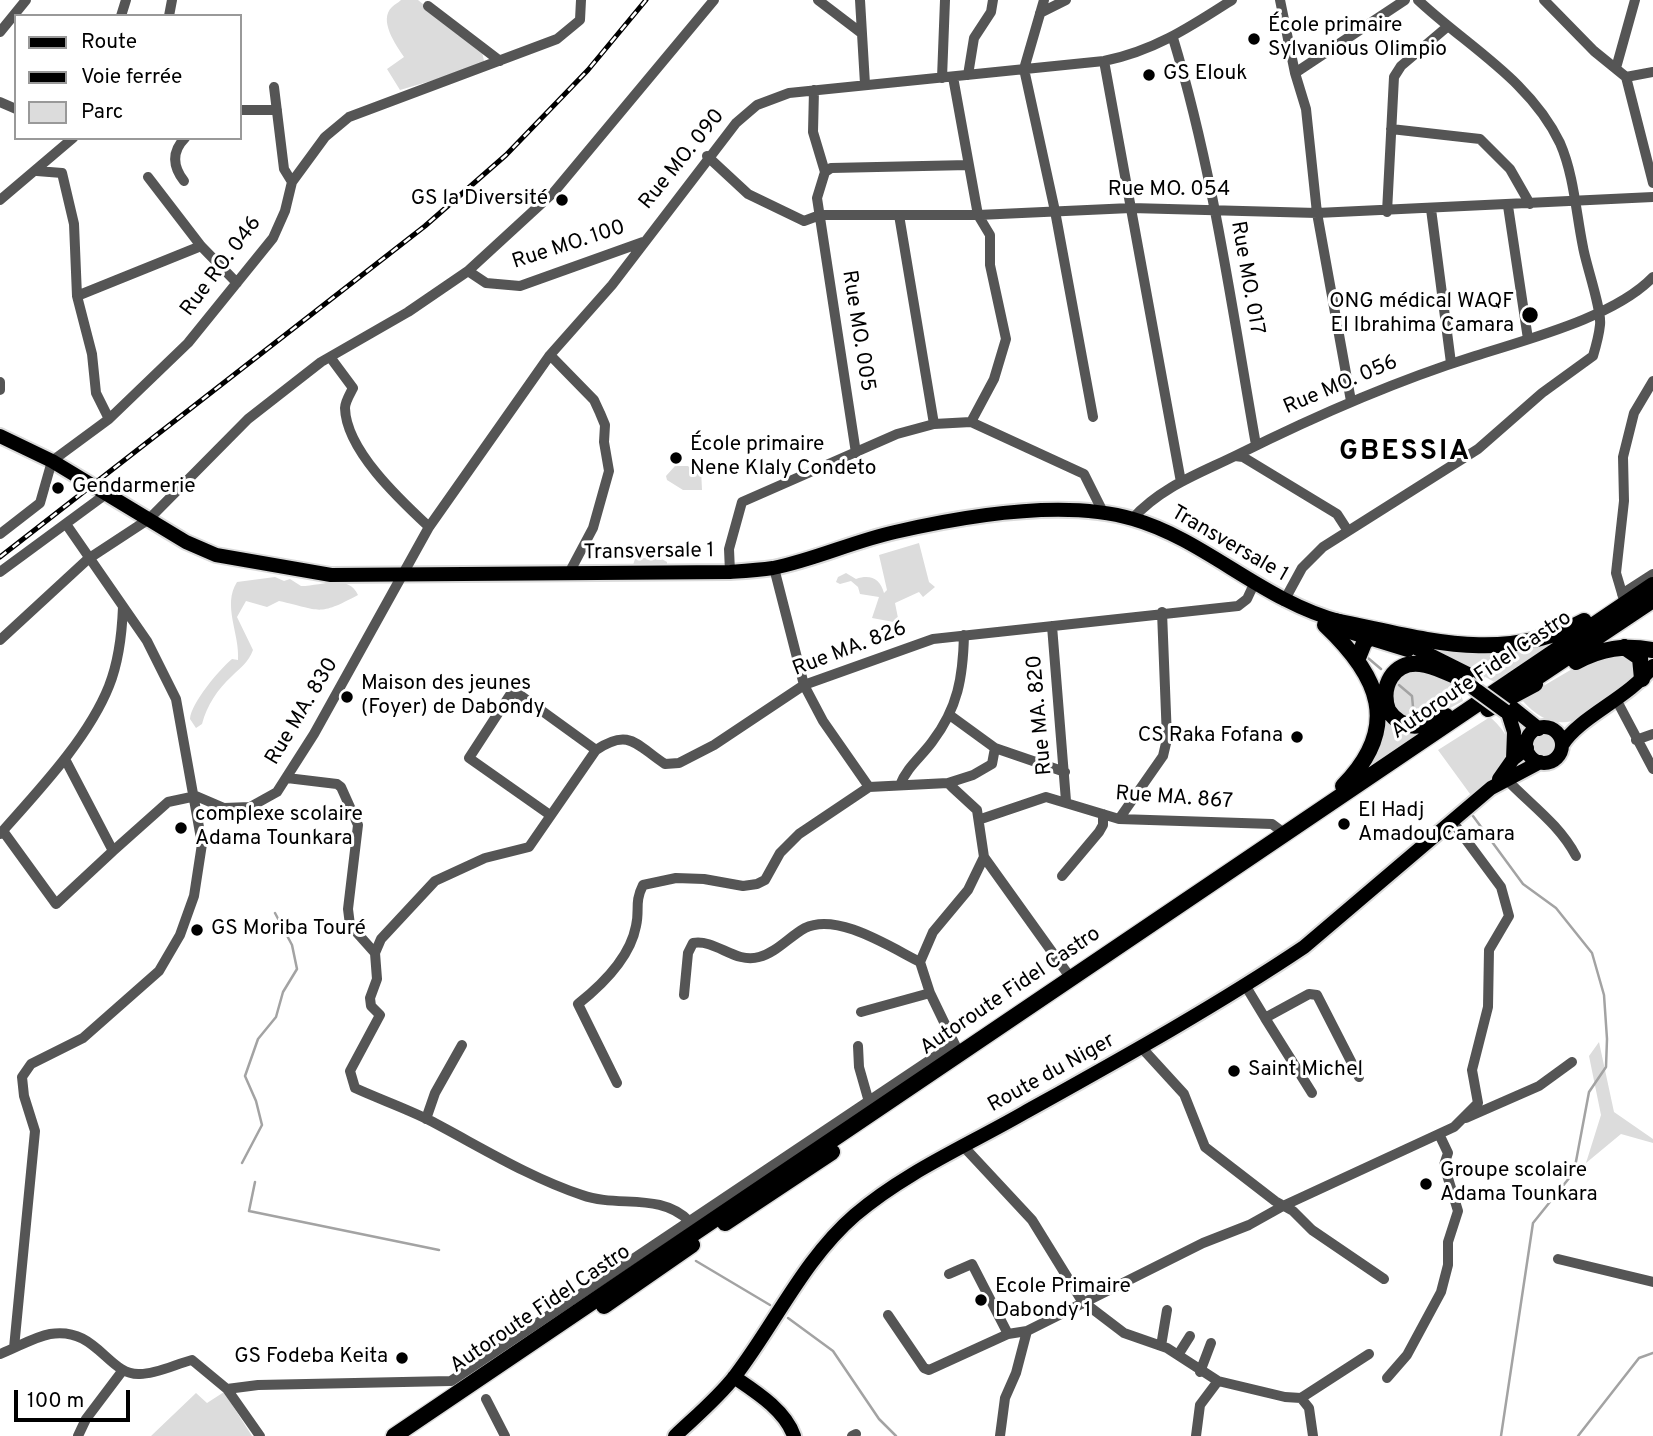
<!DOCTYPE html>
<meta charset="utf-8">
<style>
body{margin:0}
#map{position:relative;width:1653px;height:1436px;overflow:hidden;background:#fff;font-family:Overpass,sans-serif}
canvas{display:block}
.legend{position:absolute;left:14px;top:14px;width:228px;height:126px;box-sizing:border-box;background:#fff;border:2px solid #999;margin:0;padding:9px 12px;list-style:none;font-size:21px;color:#000}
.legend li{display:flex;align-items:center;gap:14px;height:35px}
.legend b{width:35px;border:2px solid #999}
.scale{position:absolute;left:14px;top:1390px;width:116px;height:32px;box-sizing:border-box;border:4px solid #000;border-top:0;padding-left:9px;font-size:21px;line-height:24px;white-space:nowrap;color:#000;-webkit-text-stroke:5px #fff;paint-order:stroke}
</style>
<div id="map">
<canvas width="1653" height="1436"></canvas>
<ul class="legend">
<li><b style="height:9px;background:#000"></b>Route</li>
<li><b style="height:9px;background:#000"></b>Voie ferrée</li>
<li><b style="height:19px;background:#dcdcdc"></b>Parc</li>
</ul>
<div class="scale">100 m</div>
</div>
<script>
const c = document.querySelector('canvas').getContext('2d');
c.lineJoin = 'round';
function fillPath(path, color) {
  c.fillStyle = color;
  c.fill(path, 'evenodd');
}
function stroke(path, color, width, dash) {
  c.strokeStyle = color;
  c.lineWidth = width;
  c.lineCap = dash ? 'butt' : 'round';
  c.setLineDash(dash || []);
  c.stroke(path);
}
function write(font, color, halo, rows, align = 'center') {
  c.font = font + ' Overpass,sans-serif';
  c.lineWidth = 6;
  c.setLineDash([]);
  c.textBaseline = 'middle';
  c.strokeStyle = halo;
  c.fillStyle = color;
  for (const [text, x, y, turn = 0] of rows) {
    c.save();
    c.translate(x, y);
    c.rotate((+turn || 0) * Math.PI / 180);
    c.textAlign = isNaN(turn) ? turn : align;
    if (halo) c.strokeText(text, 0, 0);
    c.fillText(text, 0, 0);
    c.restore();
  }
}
fillPath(new Path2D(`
 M401,0H418L482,52L484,61L475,68L400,90L387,69L404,57C396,45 378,20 392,7C395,4 398,3 401,0Z
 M675,466H688L694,472L701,469L702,490H683L667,480L666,476Z
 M919,543L929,582L935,587L923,597L919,592L895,603L899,623L872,618L879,597L860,594L858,587L851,581L840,584L836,582L838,577L846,573L856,579C871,574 880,579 884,593L887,590L879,555Z
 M642,558H660L667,562V567L633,565L635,559Z
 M275,577L284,581L290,579L301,586C322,586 348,573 358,595C317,617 321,610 279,601L267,607L246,601L237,617L253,650C248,663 241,667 232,676C217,690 207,705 202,724L196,728L190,719C191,703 219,670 232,659L238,660C240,634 222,605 237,582Z
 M1565,638L1496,683L1429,645C1478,653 1518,654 1565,638Z
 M1632,655L1637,680C1598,709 1563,748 1521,699L1591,658Z
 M1417,668C1436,675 1458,678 1463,701L1426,721L1397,718L1390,685L1396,677Z
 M1382,708L1387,717L1437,726L1364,772Z
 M1490,717C1529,752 1504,769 1473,798L1438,750Z
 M1530 745a14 14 0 1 1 28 0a14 14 0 1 1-28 0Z
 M1599,1042L1614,1112L1653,1139V1143L1621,1134L1586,1163L1601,1115L1589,1056Z
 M224,1392L252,1436H151L196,1393L207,1403Z`), '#dcdcdc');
stroke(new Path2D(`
 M1368,658L1381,669
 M1399,685L1412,696L1414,718
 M1473,816L1523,884L1556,908L1592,953L1604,995L1607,1039L1606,1067L1589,1092L1574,1172L1533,1223L1501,1436
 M242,1163L262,1125L256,1101L245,1076L258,1039L276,1017L283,992L297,969L292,945L275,913
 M255,1182L249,1211L439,1250
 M696,1261L770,1305
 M788,1318L833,1351L879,1419L896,1436
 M1578,1436L1639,1358L1653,1353`), '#a3a3a3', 2.5);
const major = new Path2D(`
 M0,436L52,461L186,542L216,555L331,575L730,572C744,571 759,570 773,568C814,560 854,541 895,532C964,516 1065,499 1133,519C1206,540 1262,601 1342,622
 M1327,625L1408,650
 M1398,639L1476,678
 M1509,705L1539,729
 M1508,713L1514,732L1513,759
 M1526 745a18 18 0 1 1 36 0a18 18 0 1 1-36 0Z
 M1562,745C1580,716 1628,699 1653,666
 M1499,779L1513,759L1527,748
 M734,1377C756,1392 785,1410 794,1436
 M675,1436C695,1417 718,1398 735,1376C775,1324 804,1259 855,1215C904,1173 966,1146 1022,1114C1117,1061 1213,1008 1304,947L1491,788L1540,762`);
const highway = new Path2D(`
 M1335,621C1422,638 1500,666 1584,621
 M1325,625C1379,676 1402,726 1343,786
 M1624,647L1640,658L1642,679
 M1358,658L1364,643L1375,631
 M1576,662C1602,648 1624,645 1653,650
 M1524,686L1653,600
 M1488,709L1535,684
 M1446,716C1425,727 1403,733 1388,710C1380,687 1393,661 1420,664C1432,665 1443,671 1453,675
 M725,1223L832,1152
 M604,1306L692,1245
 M394,1436L1653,585`);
stroke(major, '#dbdbdb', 18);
stroke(highway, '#dbdbdb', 19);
stroke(new Path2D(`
 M818,0L860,32
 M860,0L865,84
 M1044,0L1024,69L1055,211L1093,417
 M1280,0L1295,73L1306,109L1317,213L1351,401
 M1544,0L1594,51L1626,77L1653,183
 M428,6L500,61
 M1040,13L1066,0
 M121,16L126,0
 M169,16L172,0
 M0,32L26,0
 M1173,38C1213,170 1232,309 1256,445
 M1104,61L1181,482
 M1616,68L1635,0
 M1295,73L1405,0
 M968,75L974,38L991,12L993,0
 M953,77L978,215L990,235V265L1006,339L994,379L971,422
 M1626,77L1653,72
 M942,78L945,0
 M274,87L284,169L292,182
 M814,90L813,132L825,172L817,198L856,453
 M0,102L16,109
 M240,110H277
 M1391,129L1480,139L1510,169L1530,204
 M707,156L748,194L804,221L820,215H978L1131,208L1317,213L1653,197
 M37,171L62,173L74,224L77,296L92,354L96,393L109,419
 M825,172L831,168L969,165
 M148,177L201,246L237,283
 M184,181C173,167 171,152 185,138
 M0,200L73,138
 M1508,206L1528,339
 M1431,209L1451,363
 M1387,212L1394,77L1401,66L1447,27
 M899,215L934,424
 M468,271L486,283L520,286L643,242
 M77,296L201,246
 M550,355L594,400L600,413L605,425L604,442L609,471L593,528L568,575
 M330,357L353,388C350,394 345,402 345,408C346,450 400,500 429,527
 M0,382V390
 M1235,456L1243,457L1337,514L1348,531
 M1132,519C1161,487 1198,474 1235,456C1313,417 1392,382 1475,356C1528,339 1615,317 1653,277
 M0,534L40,503L52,461L109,419L188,343L273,238L285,211L292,182L325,137L349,117L557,39L580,20L581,0
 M774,568L804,685L823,721L869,787
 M0,572L106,494
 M730,572L729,549L742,502L897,434L934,424L971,422L1084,474L1103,512
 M1622,594L1653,574
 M1624,600L1616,573L1624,501L1623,457L1634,413L1653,381
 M1284,601L1302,568L1323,547L1478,449L1542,393L1593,356C1596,346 1599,335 1600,325C1602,310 1586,265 1583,247C1576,213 1574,175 1560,143C1530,80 1467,46 1418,0
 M1052,626L1066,801
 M0,640L88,559L149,519L248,419L321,362L408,312L468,271L554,192L714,0
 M1617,701L1653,769
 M951,716L995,748L1065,772
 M1636,740L1653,734
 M65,759L113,851L168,802L196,796L224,808L250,807L277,792L314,734L429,527L550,355L612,285L736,123L757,105L789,93L1104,61C1154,51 1190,27 1232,0
 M287,778L337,784L341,787L358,825L348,909L350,925L375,953
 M1506,779C1531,805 1559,824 1576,856
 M948,783L973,775L992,764L995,748
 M900,785C907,767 921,757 932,742C958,708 963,677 964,635
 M550,815L469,758L510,695L515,693L520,695L596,750
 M981,819L1046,797L1119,819L1272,824L1284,833
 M1119,819L1163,756L1167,739L1162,612
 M3,831L56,904L113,851
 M0,834C37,792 88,739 109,686C119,661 122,633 123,607
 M1062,876L1099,832L1103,825V814
 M920,962L933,932L968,890L984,857
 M1245,985L1265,1018
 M684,995L688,953L693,943C716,939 735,964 759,957C776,953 790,936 805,928C837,912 890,947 920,962L930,993L957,1049
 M861,1012L930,993
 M858,1046L859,1067L869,1102
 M1141,1047L1184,1094L1205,1147L1275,1201L1293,1211L1312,1230L1384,1279
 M617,1083L578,1004C602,985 630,958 636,926C640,909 634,903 643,885L676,878L704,879L743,886L757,884L765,880L780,853L799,834L869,787L948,783L952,787L977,810L984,857L1070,977
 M1312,1093L1265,1018L1309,994L1317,995L1359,1077
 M1466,1118L1539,1086L1572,1062
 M426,1119L435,1093L462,1045
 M964,1147L1032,1220L1082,1301L1124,1333L1167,1348L1218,1381L1285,1397L1301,1398L1309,1408L1313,1436
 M689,1221C660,1192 618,1208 582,1195C528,1177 479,1146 429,1120C405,1108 379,1099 355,1088L350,1071L380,1015L371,1006L370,998L377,979L375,953L381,939L435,881L485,858L529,847L596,750C630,727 637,746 665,764L679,763L714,745L804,685L933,639L1238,606L1247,599L1254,584
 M1558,1259L1653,1282
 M949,1274L972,1264L1008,1334
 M888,1315L924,1368L929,1370L1008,1334L1027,1331L1203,1243L1249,1225L1283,1206L1454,1127L1478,1103L1472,1070L1488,1007L1489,950L1509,916L1501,887L1452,821
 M1161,1346L1167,1310
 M14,1348L35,1131L24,1096L22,1077L31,1064L83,1038L159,971L180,935L194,896L202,844L176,699L147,641L66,524
 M0,1354C16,1348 34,1337 50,1334C97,1326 108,1376 140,1374C157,1374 176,1364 192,1360L227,1389L260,1436
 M1178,1355L1190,1336
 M1200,1372L1211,1343
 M1387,1378L1407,1355L1441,1292L1448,1265V1242L1458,1211L1444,1165L1448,1153L1439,1134
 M227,1389L258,1385L451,1381L954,1044
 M1301,1398L1369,1354
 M486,1399L505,1436
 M78,1436L86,1419L123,1370
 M852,1436L856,1434
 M1000,1436L1005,1398L1016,1373L1027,1331
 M1196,1436L1200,1405L1218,1381`), '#555', 10);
stroke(major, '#000', 14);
stroke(highway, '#000', 16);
const rail = new Path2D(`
 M0,557L425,226L506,155L588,70L646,0`);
stroke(rail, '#000', 5);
stroke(rail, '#fff', 2.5, [8]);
const majorBridge = new Path2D(`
 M1468,684L1505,711`);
stroke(majorBridge, '#dbdbdb', 18, []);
stroke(majorBridge, '#000', 14);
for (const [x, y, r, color] of [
 [1254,39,7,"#000"],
 [1149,75,7,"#000"],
 [562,200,7,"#000"],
 [1530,315,9,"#000"],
 [676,458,7,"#000"],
 [58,488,7,"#000"],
 [347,697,7,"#000"],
 [1297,737,7,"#000"],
 [1344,824,7,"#000"],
 [181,828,7,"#000"],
 [197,930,7,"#000"],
 [1234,1071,7,"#000"],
 [1426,1184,7,"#000"],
 [981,1300,7,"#000"],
 [402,1358,7,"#000"]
]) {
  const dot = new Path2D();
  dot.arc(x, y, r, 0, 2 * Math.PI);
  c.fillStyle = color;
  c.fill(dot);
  stroke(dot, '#fff', 2.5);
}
write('21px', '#000', '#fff', [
 ["École primaire",1268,27],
 ["Sylvanious Olimpio",1268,51],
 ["GS Elouk",1163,75],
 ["GS la Diversité",548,200,"right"],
 ["ONG médical WAQF",1514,303,"right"],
 ["El Ibrahima Camara",1514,327,"right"],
 ["École primaire",690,446],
 ["Nene Klaly Condeto",690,470],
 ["Gendarmerie",72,488],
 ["Maison des jeunes",361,685],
 ["(Foyer) de Dabondy",361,709],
 ["CS Raka Fofana",1283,737,"right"],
 ["El Hadj",1358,812],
 ["Amadou Camara",1358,836],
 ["complexe scolaire",195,816],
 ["Adama Tounkara",195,840],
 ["GS Moriba Touré",211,930],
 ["Saint Michel",1248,1071],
 ["Groupe scolaire",1440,1172],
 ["Adama Tounkara",1440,1196],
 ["Ecole Primaire",995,1288],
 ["Dabondy 1",995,1312],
 ["GS Fodeba Keita",388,1358,"right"]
], 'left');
write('21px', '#000', '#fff', [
 ["Rue MO. 090",683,160,-51],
 ["Rue MO. 054",1169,191],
 ["Rue MO. 100",569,246,-18],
 ["Rue RO. 046",222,267,-53],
 ["Rue MO. 017",1246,278,80],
 ["Rue MO. 005",857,331,81],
 ["Rue MO. 056",1341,386,-23],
 ["Transversale 1",1229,545,30],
 ["Transversale 1",649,553,-1],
 ["Rue MA. 826",850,650,-21],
 ["Autoroute Fidel Castro",1482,676,-34],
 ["Rue MA. 830",303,712,-59],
 ["Rue MA. 820",1041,715,-95],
 ["Rue MA. 867",1174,799,4],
 ["Autoroute Fidel Castro",1011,992,-34],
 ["Route du Niger",1052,1074,-29],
 ["Autoroute Fidel Castro",541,1310,-34]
]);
c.letterSpacing = '2px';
write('bold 28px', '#000', '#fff', [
 ["GBESSIA",1405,453]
]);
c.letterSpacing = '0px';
</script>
